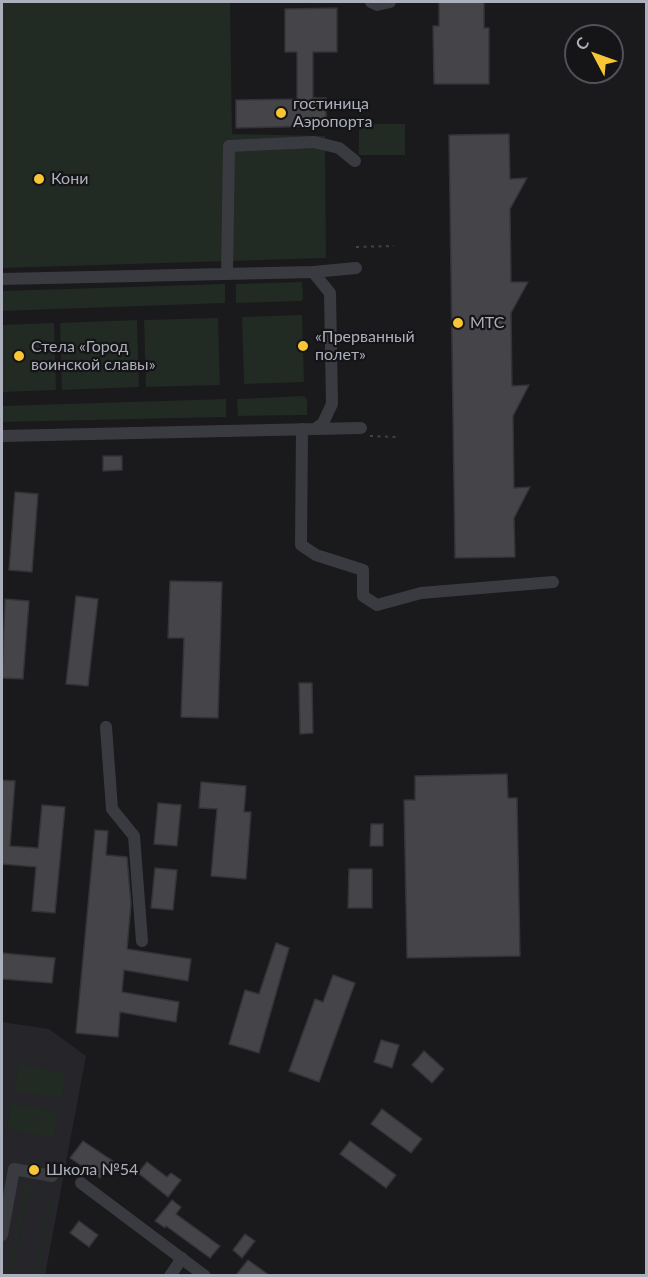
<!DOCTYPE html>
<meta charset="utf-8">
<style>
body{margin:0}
#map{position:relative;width:648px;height:1277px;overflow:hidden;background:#1a191c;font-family:Lato,sans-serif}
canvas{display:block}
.frame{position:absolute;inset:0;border:3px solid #acafbc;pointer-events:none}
.north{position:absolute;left:564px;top:24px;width:60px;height:60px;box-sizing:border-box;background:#151417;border:2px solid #515259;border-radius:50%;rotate:311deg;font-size:16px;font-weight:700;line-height:24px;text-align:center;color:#acafbc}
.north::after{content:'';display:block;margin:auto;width:21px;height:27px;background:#f8c535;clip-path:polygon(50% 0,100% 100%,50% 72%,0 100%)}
</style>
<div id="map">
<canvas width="648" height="1277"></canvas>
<div class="frame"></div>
<div class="north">С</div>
</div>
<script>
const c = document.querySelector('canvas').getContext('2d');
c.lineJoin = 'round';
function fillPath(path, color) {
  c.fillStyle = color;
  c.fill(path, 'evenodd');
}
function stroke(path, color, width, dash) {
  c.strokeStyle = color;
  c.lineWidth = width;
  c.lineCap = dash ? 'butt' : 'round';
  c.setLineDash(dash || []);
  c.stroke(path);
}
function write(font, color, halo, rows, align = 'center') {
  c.font = font + ' Lato,sans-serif';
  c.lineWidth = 4.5;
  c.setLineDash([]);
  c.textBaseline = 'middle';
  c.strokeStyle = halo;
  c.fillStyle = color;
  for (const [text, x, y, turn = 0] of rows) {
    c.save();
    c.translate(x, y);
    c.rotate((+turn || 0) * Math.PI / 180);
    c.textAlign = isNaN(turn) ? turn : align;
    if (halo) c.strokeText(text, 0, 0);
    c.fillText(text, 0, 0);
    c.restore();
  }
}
fillPath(new Path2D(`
 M2,1022L49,1029L86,1056L45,1275L2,1276Z`), '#262529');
fillPath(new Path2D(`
 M230,2L232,134L325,136L326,258L2,268V3Z
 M359,124H405V155H359Z
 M302,282L303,299L301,301L236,303V284Z
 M225,284V303L2,311V291Z
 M302,315L304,382L244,384L242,317Z
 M218,318L220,385L146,387L144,320Z
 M137,320L139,387L62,390L60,323Z
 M54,323L56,390L2,392V325Z
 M304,396L307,400V415L238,416L237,399Z
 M226,399V417L2,422V406Z
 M19,1064L66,1073L61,1099L14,1091Z
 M11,1103L59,1112L54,1138L7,1129Z
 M25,1183H28L27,1190L36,1186L45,1189L52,1200L36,1275H34L49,1200C47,1191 41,1188 32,1190L26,1196L11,1275H8Z`), '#212a23');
const building = new Path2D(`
 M439,2H484V28H489V84H434L433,26H439Z
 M337,8V52H313V98H326V126L236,128V100L297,99V52H285V9Z
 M509,134L510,179L527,178L510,209L511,282H528L511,313L512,386L529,385L513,416L514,488L530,487L514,518L515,557L455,558L449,135Z
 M103,456H122V470L103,471Z
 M15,492L38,494L32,572L9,570Z
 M170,581L222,582L218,718L181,717L184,638H168Z
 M76,596L98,599L88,686L66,684Z
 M5,599L29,601L23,679L2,678Z
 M299,683H312L313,733L300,734Z
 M507,774L508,798H517L520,956L407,958L404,800H415V776Z
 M2,780L15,781L10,846L38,848L42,805L65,807L55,913L32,911L36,867L2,864Z
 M201,782L246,786L244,812H251L246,879L211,876L217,809L199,808Z
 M158,803L181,805L177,846L154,844Z
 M371,824H383V846H370Z
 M95,830L108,831L106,855L127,857L131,904L127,949L191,959L188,981L124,970L122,992L179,1002L176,1022L120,1012L118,1037L76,1033Z
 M155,868L177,870L173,910L151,908Z
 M349,869H372V908H348Z
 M276,943L289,948L259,1053L229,1044L245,990L259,994Z
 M2,953L55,958L52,983L2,979Z
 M333,975L355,983L319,1082L289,1071L315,999L323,1002Z
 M381,1040L399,1045L392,1068L374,1062Z
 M424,1051L444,1069L432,1083L412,1065Z
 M382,1109L422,1139L411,1153L371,1124Z
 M83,1141L113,1161L100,1178L70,1158Z
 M350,1141L396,1175L386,1188L340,1154Z
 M147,1162L167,1177L171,1173L181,1180L168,1197L138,1173Z
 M172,1200L181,1207L176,1214L220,1246L210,1258L166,1226L165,1228L155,1221Z
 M79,1221L98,1235L89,1247L70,1233Z
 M245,1234L255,1241L242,1258L233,1250Z
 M248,1260L269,1275H236Z`);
fillPath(building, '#444449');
stroke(building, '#343338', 1.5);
stroke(new Path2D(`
 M356,247L394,246
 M370,436L397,437`), '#404248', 2, [3, 4.5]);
stroke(new Path2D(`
 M371,2L377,5L390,2
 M313,272L356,268
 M227,274L229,146L314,142L339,148L355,161
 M2,279L313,272L330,293L332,404L323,423L315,429L2,436
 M302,429L301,545L316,555L363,570V596L377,605L421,593L553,582
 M315,429L361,428
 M106,727L112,809L134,836L142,941
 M81,1183L205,1276
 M2,1235L14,1169L52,1176
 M170,1276L182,1258`), '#3a3b41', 12);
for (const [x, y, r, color] of [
 [281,113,6,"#f8c535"],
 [39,179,6,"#f8c535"],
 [458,323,6,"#f8c535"],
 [303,346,6,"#f8c535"],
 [19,356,6,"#f8c535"],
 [34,1170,6,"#f8c535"]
]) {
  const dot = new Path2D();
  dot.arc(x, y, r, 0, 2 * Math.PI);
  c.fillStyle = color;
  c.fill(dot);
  stroke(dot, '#151417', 2);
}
write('16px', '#acafbc', '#151417', [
 ["гостиница",293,104],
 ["Аэропорта",293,122],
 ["Кони",51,179],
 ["МТС",470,323],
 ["«Пpepвaнный",315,337],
 ["пoлeт»",315,355],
 ["Стела «Город",31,347],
 ["воинской славы»",31,365],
 ["Школа №54",46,1170]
], 'left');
</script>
